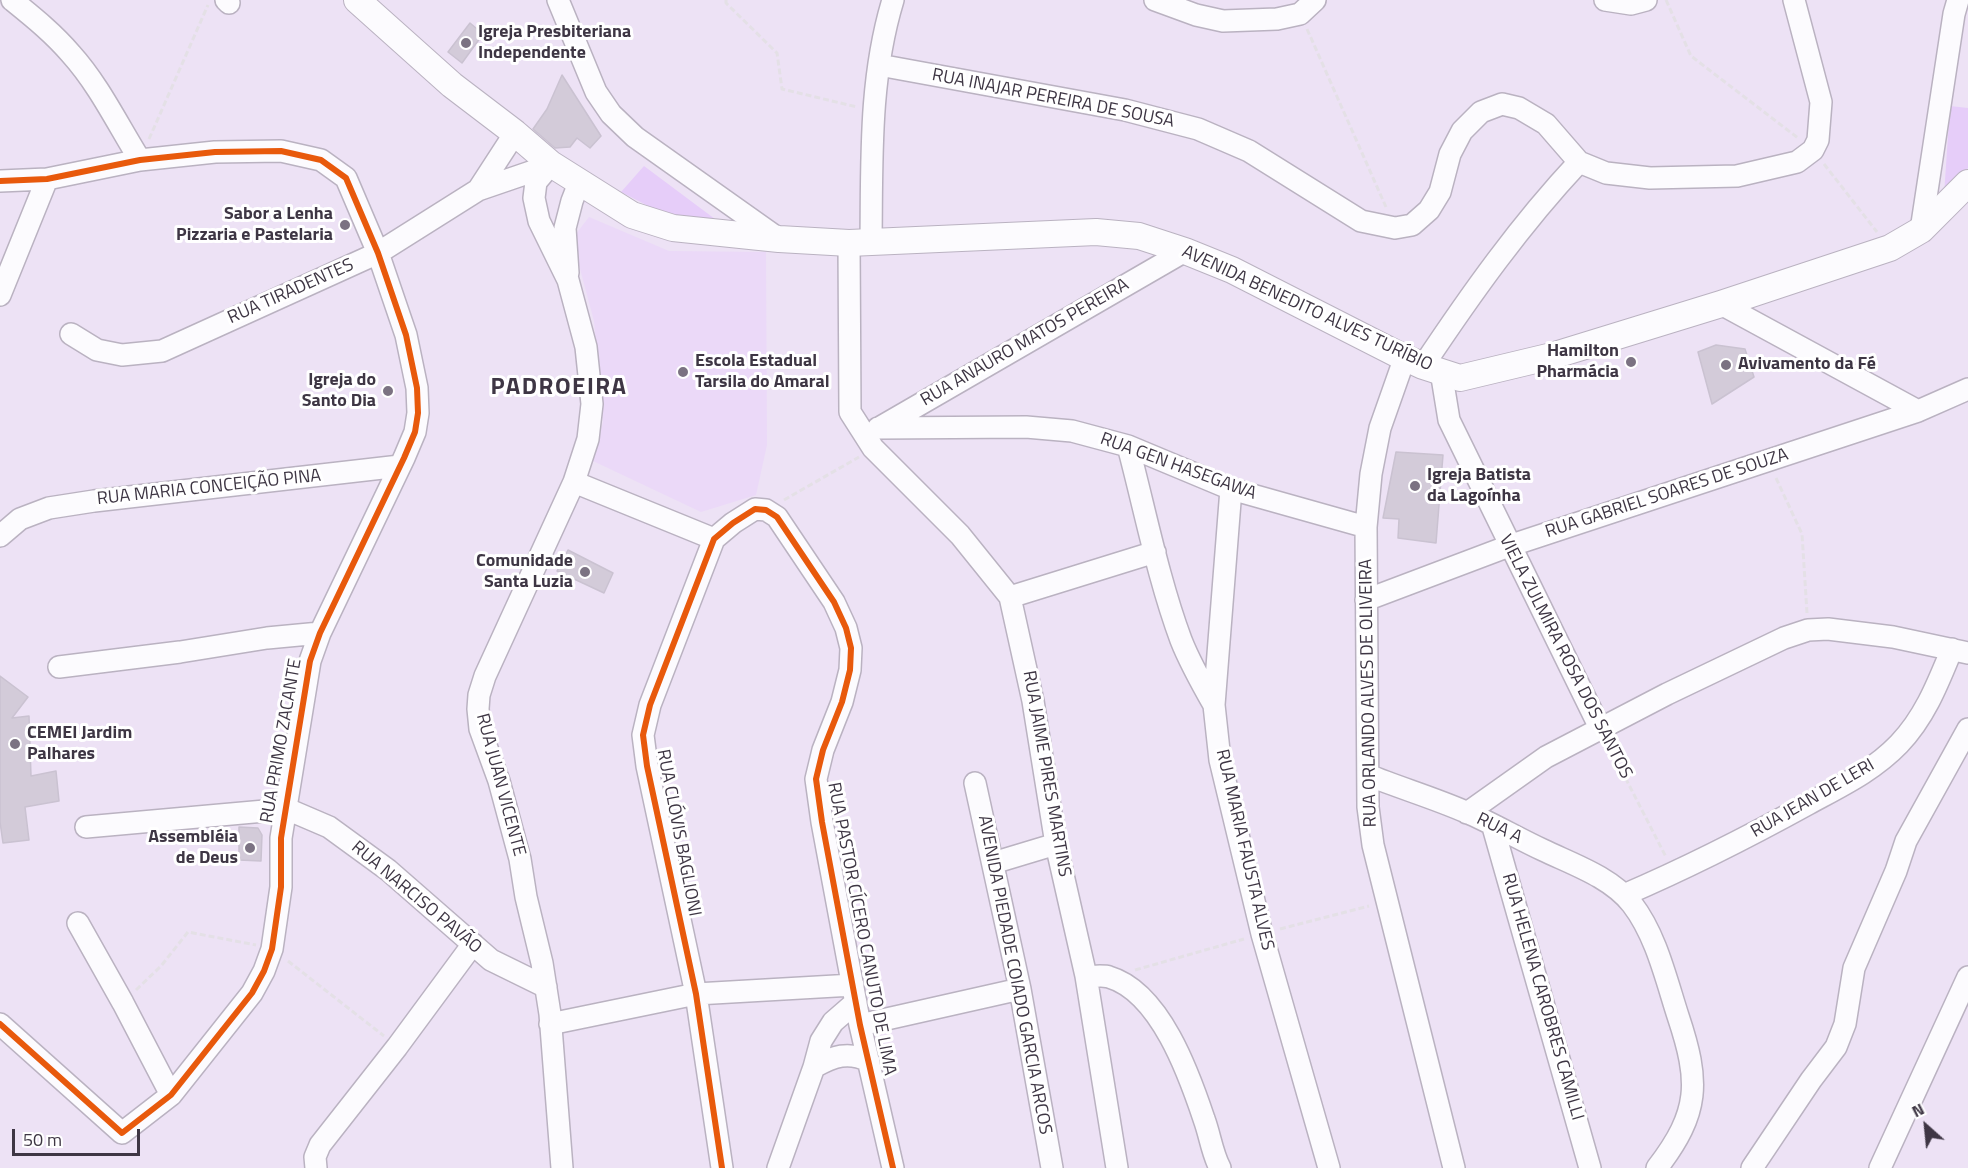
<!DOCTYPE html>
<meta charset="utf-8">
<style>
body{margin:0}
#map{position:relative;width:1968px;height:1168px;overflow:hidden;background:#ede2f5;font-family:"Titillium Web",sans-serif}
canvas{display:block}
.north{position:absolute;left:1896px;top:1096px;width:60px;height:60px;-webkit-text-stroke:4px #fff;paint-order:stroke;rotate:333deg;font-size:16px;font-weight:700;line-height:24px;text-align:center;color:#3e3644}
.north::after{content:'';display:block;margin:auto;width:21px;height:27px;background:#3e3644;clip-path:polygon(50% 0,100% 100%,50% 72%,0 100%)}
.scale{position:absolute;left:12px;top:1129px;width:128px;height:27px;box-sizing:border-box;border:3px solid #3e3644;border-top:0;padding-left:8px;font-size:18px;line-height:21px;white-space:nowrap;color:#3e3644;-webkit-text-stroke:4px #fff;paint-order:stroke}
</style>
<div id="map">
<canvas width="1968" height="1168"></canvas>
<div class="north">N</div>
<div class="scale">50 m</div>
</div>
<script>
const c = document.querySelector('canvas').getContext('2d');
c.lineJoin = 'round';
function fillPath(path, color) {
  c.fillStyle = color;
  c.fill(path, 'evenodd');
}
function stroke(path, color, width, dash) {
  c.strokeStyle = color;
  c.lineWidth = width;
  c.lineCap = dash ? 'butt' : 'round';
  c.setLineDash(dash || []);
  c.stroke(path);
}
function write(font, color, halo, rows, align = 'center') {
  c.font = font + ' "Titillium Web",sans-serif';
  c.lineWidth = 6;
  c.setLineDash([]);
  c.textBaseline = 'middle';
  c.strokeStyle = halo;
  c.fillStyle = color;
  for (const [text, x, y, turn = 0] of rows) {
    c.save();
    c.translate(x, y);
    c.rotate((+turn || 0) * Math.PI / 180);
    c.textAlign = isNaN(turn) ? turn : align;
    if (halo) c.strokeText(text, 0, 0);
    c.fillText(text, 0, 0);
    c.restore();
  }
}
fillPath(new Path2D(`
 M589,217L669,251L766,252L767,445L756,495L701,512L593,461L603,422L594,321L572,239Z`), '#ebd9f8');
fillPath(new Path2D(`
 M1950,106L1968,108V168L1944,195Z
 M644,166L719,222C693,232 645,204 621,192Z`), '#e6cdf9');
const building = new Path2D(`
 M470,23L483,34L462,63L448,52Z
 M562,75L601,136L590,148L577,138L570,147L555,148L533,129L547,109Z
 M1716,345L1745,349L1754,377L1712,404L1698,352Z
 M1396,452L1443,455L1436,543L1398,538L1399,519L1383,518Z
 M568,550L613,573L604,593L557,571Z
 M0,676L28,697L12,718L29,716L31,776L56,771L59,801L25,807L29,840L3,843L0,822Z
 M239,827L258,828L262,835L261,861L239,860Z`);
fillPath(building, '#d3cbd9');
stroke(building, '#cac2d1', 1.5);
const minor = new Path2D(`
 M12,0C33,17 53,33 71,54C99,85 118,125 140,160
 M226,0L229,3
 M558,0L596,92L611,114L635,137L779,239
 M1155,0L1196,15L1223,21L1277,19L1300,14L1315,0
 M1605,0L1631,4L1646,0
 M879,65L1125,110L1198,129L1249,151L1361,221L1395,228L1412,225L1429,210L1440,192L1450,154L1462,131L1481,112L1502,104L1519,108L1546,124L1579,162L1606,173L1650,178L1737,176L1797,162L1813,150L1818,140L1821,102L1794,0
 M551,164L536,182L534,198L539,221L568,280L586,347L592,404L588,439L574,482L485,676L479,695L478,709L480,729L499,781L520,859L526,897L542,963L550,1014L562,1168
 M0,181L47,179L140,160L215,152L281,151L321,160L346,178L378,253L406,335L417,388L418,413L415,432L404,458L320,633L310,661L281,838V887L272,949L264,971L252,993L171,1095L122,1133L0,1024
 M478,190L515,133
 M1921,230L1954,14L1958,0
 M871,242C872,160 869,79 893,0
 M849,243L850,412L873,448L960,535L1010,597L1033,701L1056,844L1086,976L1117,1168
 M568,273L565,228L572,201L579,183
 M0,295L47,179
 M1721,304L1918,411
 M71,334L97,350L122,355L162,351L378,253L478,190L551,165
 M1405,357L1380,428L1371,474L1366,527L1368,807L1373,845L1454,1168
 M1423,366C1471,294 1520,225 1579,162
 M1441,371L1449,420L1600,728
 M878,428L1026,427L1072,431L1128,446L1231,489L1366,527
 M879,428L1185,251
 M1128,446C1145,510 1158,578 1181,640C1190,663 1202,684 1214,705
 M574,482L714,539
 M1231,489L1214,705L1220,760L1262,934L1329,1168
 M0,536L20,519L49,508L94,501L400,466
 M1010,597L1155,552
 M1366,600L1509,546L1918,411L1968,389
 M59,667L180,652L267,638L320,633
 M1368,775C1400,788 1434,798 1466,812C1492,823 1517,838 1543,850C1572,864 1611,877 1632,904C1656,935 1666,979 1678,1016C1700,1082 1700,1112 1657,1168
 M975,783L1020,989L1052,1168
 M1467,813L1546,757L1667,694L1784,638L1808,630L1828,629L1893,637L1968,653
 M86,827L287,809L329,827L388,870L491,960L546,987
 M1493,827L1590,1168
 M993,863L1056,844
 M1624,895C1687,868 1748,837 1808,804C1841,786 1873,771 1899,744C1925,717 1938,683 1952,649
 M78,923L123,1003L171,1095
 M1086,976C1093,977 1103,975 1109,977C1160,992 1189,1074 1204,1119C1210,1135 1212,1153 1220,1168
 M550,1024L696,994L853,985
 M860,1025L1020,989
 M814,1067C834,1056 848,1051 869,1061
 M316,1168L315,1157L320,1145L397,1047L473,944
 M722,1168L696,994L647,766L643,735L650,705L714,539L733,523L755,509L766,510L777,517L834,602L846,628L851,648L850,670L842,702L823,750L816,779L822,822L860,1025L893,1168
 M778,1168L814,1067L821,1041L833,1022L856,1002
 M1752,1168L1811,1080L1836,1047L1845,1024L1854,968L1896,871L1906,841L1968,729
 M1880,1168L1968,977`);
const major = new Path2D(`
 M357,0L452,85L515,133L551,164L632,215L673,228L779,239L849,243L1096,232L1139,236L1185,251L1232,270L1395,353L1423,366L1460,378L1552,356L1721,304L1890,248L1921,230L1968,183`);
stroke(minor, '#bab2c1', 24);
stroke(major, '#bab2c1', 28);
stroke(new Path2D(`
 M726,0V3L777,53L782,89L857,107
 M1666,0L1691,56L1798,138
 M1307,29L1386,207
 M149,139L208,5
 M1824,164L1877,232
 M1776,478L1802,534L1807,613
 M784,500L859,457
 M1609,746L1666,857
 M1280,929L1369,906
 M288,961L384,1036
 M1135,970L1244,939
 M136,990L161,966L188,932L256,945`), '#e4e0e6', 3, [6, 3]);
stroke(minor, '#fcfbfe', 21);
stroke(major, '#fcfbfe', 26);
stroke(new Path2D(`
 M0,181L47,179L140,160L215,152L281,151L321,160L346,178L378,253L406,335L417,388L418,413L415,432L404,458L320,633L310,661L281,838V887L272,949L264,971L252,993L171,1095L122,1133L0,1024
 M722,1168L696,994L647,766L643,735L650,705L714,539L733,523L755,509L766,510L777,517L834,602L846,628L851,648L850,670L842,702L823,750L816,779L822,822L860,1025L893,1168`), '#e8590c', 6);
for (const [x, y, r, color] of [
 [466,43,6,"#7b7282"],
 [345,225,6,"#7b7282"],
 [1631,362,6,"#7b7282"],
 [1726,365,6,"#7b7282"],
 [683,372,6,"#7b7282"],
 [388,391,6,"#7b7282"],
 [1415,486,6,"#7b7282"],
 [585,572,6,"#7b7282"],
 [15,744,6,"#7b7282"],
 [250,848,6,"#7b7282"]
]) {
  const dot = new Path2D();
  dot.arc(x, y, r, 0, 2 * Math.PI);
  c.fillStyle = color;
  c.fill(dot);
  stroke(dot, '#fff', 2);
}
write('bold 18px', '#3e3644', '#fff', [
 ["Igreja Presbiteriana",478,33],
 ["Independente",478,54],
 ["Sabor a Lenha",333,215,"right"],
 ["Pizzaria e Pastelaria",333,236,"right"],
 ["Hamilton",1619,352,"right"],
 ["Pharmácia",1619,373,"right"],
 ["Escola Estadual",695,362],
 ["Tarsila do Amaral",695,383],
 ["Avivamento da Fé",1738,365],
 ["Igreja do",376,381,"right"],
 ["Santo Dia",376,402,"right"],
 ["Igreja Batista",1427,476],
 ["da Lagoínha",1427,497],
 ["Comunidade",573,562,"right"],
 ["Santa Luzia",573,583,"right"],
 ["CEMEI Jardim",27,734],
 ["Palhares",27,755],
 ["Assembléia",238,838,"right"],
 ["de Deus",238,859,"right"]
], 'left');
write('18px', '#3e3644', '#fff', [
 ["RUA INAJAR PEREIRA DE SOUSA",1053,99,11],
 ["RUA TIRADENTES",291,292,-24],
 ["AVENIDA BENEDITO ALVES TURÍBIO",1307,309,25],
 ["RUA ANAURO MATOS PEREIRA",1025,343,-30],
 ["RUA GEN HASEGAWA",1178,467,20],
 ["RUA MARIA CONCEIÇÃO PINA",209,488,-6],
 ["RUA GABRIEL SOARES DE SOUZA",1667,494,-18],
 ["VIELA ZULMIRA ROSA DOS SANTOS",1565,657,63],
 ["RUA ORLANDO ALVES DE OLIVEIRA",1369,693,-91],
 ["RUA PRIMO ZACANTE",282,741,-80],
 ["RUA JAIME PIRES MARTINS",1046,774,80],
 ["RUA JUAN VICENTE",500,785,75],
 ["RUA JEAN DE LERI",1813,799,-30],
 ["RUA A",1499,829,26],
 ["RUA CLÓVIS BAGLIONI",678,833,79],
 ["RUA MARIA FAUSTA ALVES",1244,850,77],
 ["RUA NARCISO PAVÃO",416,898,40],
 ["RUA PASTOR CÍCERO CANUTO DE LIMA",861,929,79],
 ["AVENIDA PIEDADE COIADO GARCIA ARCOS",1014,975,79],
 ["RUA HELENA CAROBRES CAMILLI",1542,997,74]
]);
c.letterSpacing = '1.5px';
write('bold 24px', '#3e3644', '#fff', [
 ["PADROEIRA",559,388]
]);
c.letterSpacing = '0px';
</script>
